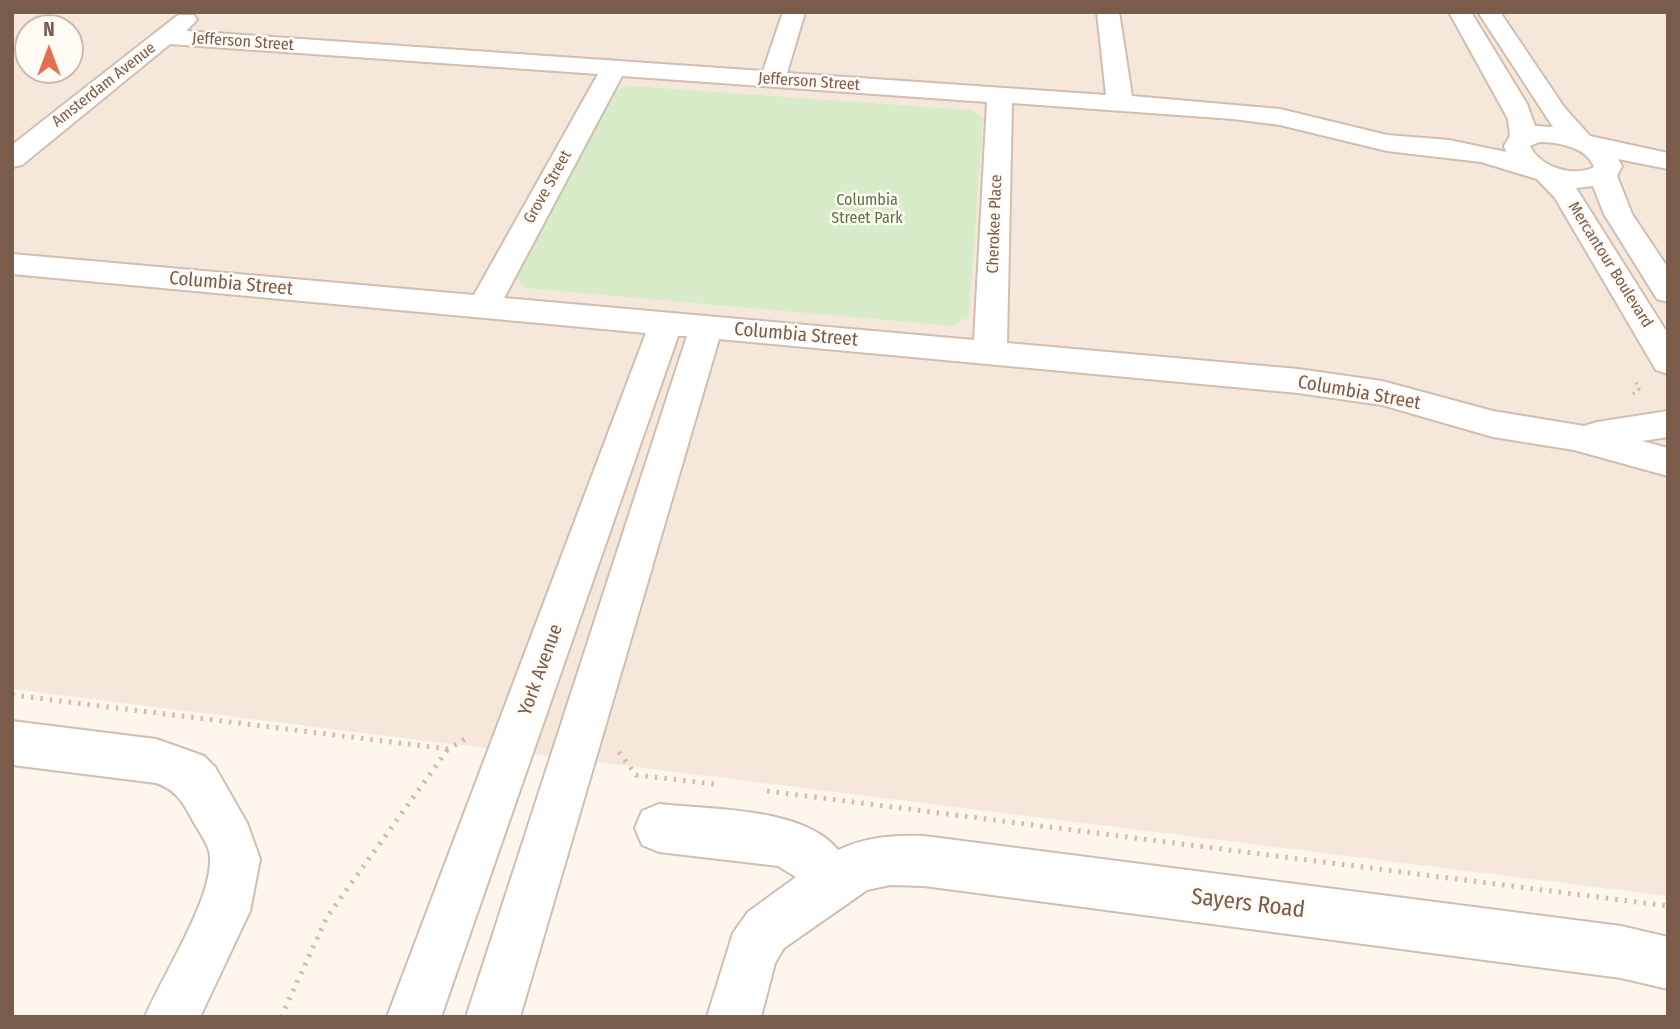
<!DOCTYPE html>
<style>
body{margin:0}
#map{position:relative;width:1680px;height:1029px;overflow:hidden;background:#fdf6ec;font-family:"Fira Sans Condensed",sans-serif}
canvas{display:block}
.frame{position:absolute;inset:0;border:14px solid #7a5c4d;pointer-events:none}
.north{position:absolute;left:14px;top:14px;width:70px;height:70px;box-sizing:border-box;background:#fffaf3;border:2px solid #cabbb1;border-radius:50%;rotate:0deg;font-size:19px;font-weight:700;line-height:28px;text-align:center;color:#7a5c4d}
.north::after{content:'';display:block;margin:auto;width:24px;height:32px;background:#e76f51;clip-path:polygon(50% 0,100% 100%,50% 72%,0 100%)}
</style>
<div id="map">
<canvas width="1680" height="1029"></canvas>
<div class="frame"></div>
<div class="north">N</div>
</div>
<script>
const c = document.querySelector('canvas').getContext('2d');
c.lineJoin = 'round';
function fillPath(path, color) {
  c.fillStyle = color;
  c.fill(path, 'evenodd');
}
function stroke(path, color, width, dash) {
  c.strokeStyle = color;
  c.lineWidth = width;
  c.lineCap = dash ? 'butt' : 'round';
  c.setLineDash(dash || []);
  c.stroke(path);
}
function write(font, color, halo, rows, align = 'center') {
  c.font = font + ' "Fira Sans Condensed",sans-serif';
  c.lineWidth = 5;
  c.setLineDash([]);
  c.textBaseline = 'middle';
  c.strokeStyle = halo;
  c.fillStyle = color;
  for (const [text, x, y, turn = 0] of rows) {
    c.save();
    c.translate(x, y);
    c.rotate((+turn || 0) * Math.PI / 180);
    c.textAlign = isNaN(turn) ? turn : align;
    if (halo) c.strokeText(text, 0, 0);
    c.fillText(text, 0, 0);
    c.restore();
  }
}
fillPath(new Path2D(`
 M12,12H1668V896L12,689ZM28,28H70V70H28Z`), '#f5e8da');
fillPath(new Path2D(`
 M629,86L971,110L983,118L969,317L953,326L525,288L515,277L615,91Z`), '#d8ecc9');
const minor = new Path2D(`
 M783,12H805L787,73L1106,95L1097,12H1119L1132,96L1280,109L1387,135L1449,140L1506,152L1504,146L1510,136L1508,119L1449,12H1471L1527,104L1535,126L1553,127L1478,12H1500L1564,107L1590,136L1668,153V169L1618,159L1622,166L1617,176L1632,214L1668,268V302L1657,299L1604,214L1593,186L1576,188L1668,334V374L1656,370L1555,198L1537,179L1481,162L1387,151L1280,125L1233,119L1012,103L1007,343L1298,369L1382,381L1493,411L1584,426L1597,422L1668,411V437L1642,441L1668,448V476L1574,450L1493,437L1382,405L1298,393L719,339L520,1017H466L687,336H678L441,1017H387L646,333L12,274V254L474,295L598,74L170,44L22,165L12,167V145L178,15H194L197,20L186,31L763,71ZM622,76L987,102L974,340L504,298ZM1539,142C1558,142 1587,147 1594,167C1573,178 1540,167 1530,146Z
 M12,721L156,739L204,756L215,767L247,823L260,859L250,911L200,1017H145C162,976 212,900 210,858C210,845 198,831 192,819C182,801 176,790 156,783L12,765Z
 M659,804C711,810 804,807 838,850C866,837 893,835 924,836L1621,926L1668,937V989L1621,978L924,886L890,885L867,890L784,948L775,963L761,1017H707L733,933L748,912L796,877L778,866L659,852L642,845L635,828L642,811Z`);
stroke(minor, '#d1beb0', 4);
stroke(new Path2D(`
 M1633,394L1639,389L1634,379`), '#d9b8a5', 3.5, [2, 4.5]);
stroke(new Path2D(`
 M12,695L448,749L470,736
 M619,752L636,775L714,784
 M767,791L1668,906
 M281,1017L327,917L448,749`), '#d9b8a5', 5, [2.5, 7]);
fillPath(minor, '#fff');
write('16px', '#7a5c4d', '#fffaf3', [
 ["Jefferson Street",243,42,4],
 ["Jefferson Street",809,82,4],
 ["Amsterdam Avenue",104,85,-38],
 ["Grove Street",548,187,-61],
 ["Cherokee Place",995,224,-88],
 ["Mercantour Boulevard",1610,265,58]
]);
write('16px', '#537a41', '#fffaf3', [
 ["Columbia",867,201],
 ["Street Park",867,219]
]);
write('19px', '#7a5c4d', '#fffaf3', [
 ["Columbia Street",231,284,5],
 ["Columbia Street",796,335,5],
 ["Columbia Street",1359,393,10],
 ["York Avenue",541,670,-70]
]);
write('23px', '#7a5c4d', '#fffaf3', [
 ["Sayers Road",1248,904,7]
]);
</script>
